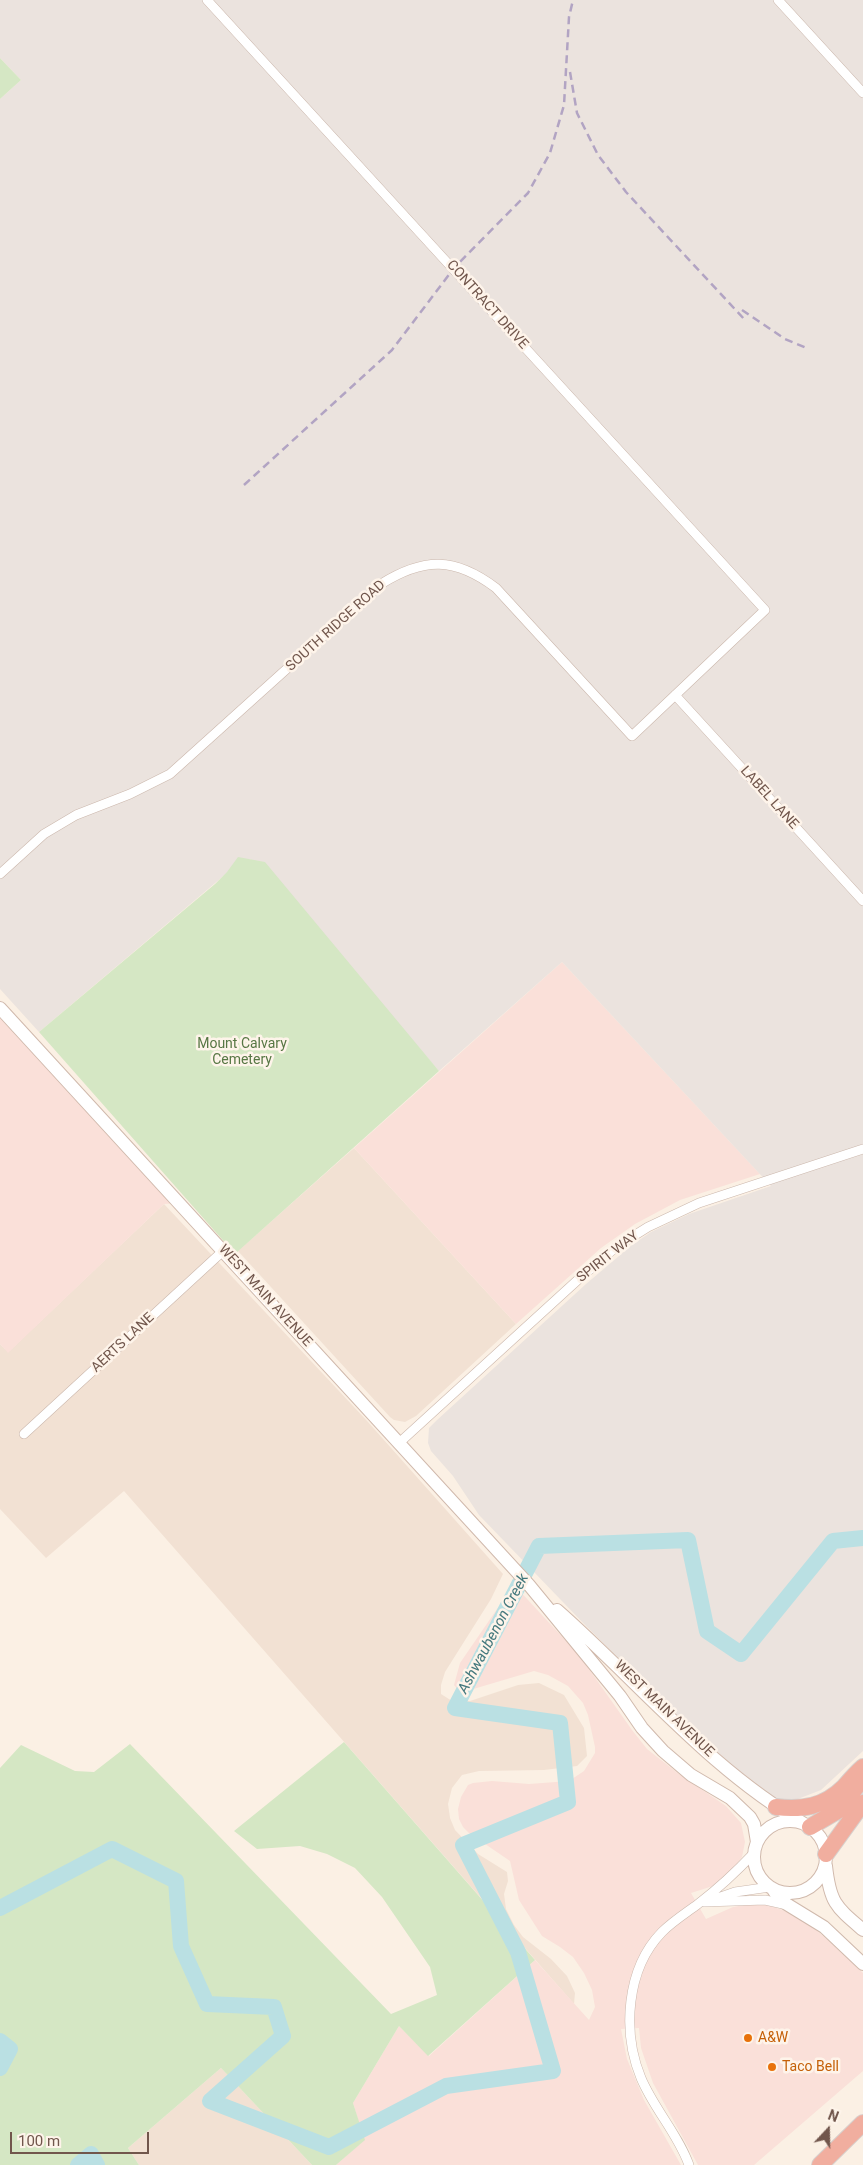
<!DOCTYPE html>
<style>
body{margin:0}
#map{position:relative;width:863px;height:2165px;overflow:hidden;background:#fbf0e4;font-family:Roboto,sans-serif}
canvas{display:block}
.north{position:absolute;left:803px;top:2105px;width:50px;height:50px;-webkit-text-stroke:4px #fef4ea;paint-order:stroke;rotate:21deg;font-size:14px;font-weight:700;line-height:20px;text-align:center;color:#71564c}
.north::after{content:'';display:block;margin:auto;width:18px;height:22px;background:#71564c;clip-path:polygon(50% 0,100% 100%,50% 72%,0 100%)}
.scale{position:absolute;left:10px;top:2132px;width:139px;height:22px;box-sizing:border-box;border:2px solid #71564c;border-top:0;padding-left:6px;font-size:15px;line-height:18px;white-space:nowrap;color:#71564c;-webkit-text-stroke:4px #fef4ea;paint-order:stroke}
</style>
<div id="map">
<canvas width="863" height="2165"></canvas>
<div class="north">N</div>
<div class="scale">100 m</div>
</div>
<script>
const c = document.querySelector('canvas').getContext('2d');
c.lineJoin = 'round';
function fillPath(path, color) {
  c.fillStyle = color;
  c.fill(path, 'evenodd');
}
function stroke(path, color, width, dash) {
  c.strokeStyle = color;
  c.lineWidth = width;
  c.lineCap = dash ? 'butt' : 'round';
  c.setLineDash(dash || []);
  c.stroke(path);
}
function write(font, color, halo, rows, align = 'center') {
  c.font = font + ' Roboto,sans-serif';
  c.lineWidth = 5;
  c.setLineDash([]);
  c.textBaseline = 'middle';
  c.strokeStyle = halo;
  c.fillStyle = color;
  for (const [text, x, y, turn = 0] of rows) {
    c.save();
    c.translate(x, y);
    c.rotate((+turn || 0) * Math.PI / 180);
    c.textAlign = isNaN(turn) ? turn : align;
    if (halo) c.strokeText(text, 0, 0);
    c.fillText(text, 0, 0);
    c.restore();
  }
}
fillPath(new Path2D(`
 M354,1148L516,1324L416,1416L405,1422L394,1420L390,1417L238,1251Z
 M164,1204L368,1422L503,1574L491,1599L445,1672L441,1685V1694L452,1701H470L518,1685L539,1683L564,1695L584,1728L587,1756L577,1766L544,1770L479,1771L462,1775L452,1788L448,1804L450,1818L455,1830L478,1854L507,1872L508,1881L504,1894L506,1909L514,1925L523,1937L551,1959L567,1976L575,1993L574,2004L124,1491L46,1558L0,1509V1344L8,1352Z
 M221,2068L312,2165H139L128,2148Z`), '#f2e1d3');
fillPath(new Path2D(`
 M562,962L760,1174L680,1200L635,1224L601,1248L516,1324L354,1148Z
 M0,1008L179,1203L164,1204L8,1353L0,1344Z
 M516,1587L579,1655L632,1730L647,1749L679,1774L726,1806L741,1823L745,1842L742,1857L730,1873L713,1886L691,1893L706,1919L733,1907L755,1903L769,1905L790,1913L810,1925L828,1940L863,1973V2071L754,2165H698L653,2083L641,2048L639,2028L621,2029L627,2059L644,2100L681,2165H336L364,2140L353,2103L399,2026L429,2056L535,1960L589,2020L595,2007L592,1990L584,1973L573,1957L560,1947L542,1936L519,1900L510,1861L469,1833L463,1827L459,1819L458,1809L461,1797L468,1785L473,1783L492,1781L529,1784L569,1781L584,1771L595,1753V1747L588,1715L583,1703L568,1686L548,1675L534,1671L470,1690H458L454,1685L460,1663L497,1609Z`), '#fae0d9');
fillPath(new Path2D(`
 M0,0H863V1751L821,1790L785,1804L762,1789L732,1765L682,1721L587,1627L479,1515L453,1476L431,1451L428,1443L429,1428L437,1420L586,1284L632,1245L651,1232L689,1214L771,1186L562,962L439,1071L250,859L227,873L39,1032L0,989V99L21,80L0,58Z`), '#ebe3de');
fillPath(new Path2D(`
 M0,58L21,80L0,99Z
 M238,857L265,862L439,1071L235,1254L39,1032L215,884L227,872Z
 M344,1742L535,1960L428,2056L399,2026L353,2103L365,2140L336,2165H312L221,2068L128,2148L139,2165H0V1768L21,1745L75,1771L94,1772L130,1744L391,2014L437,1995L430,1967L382,1897L355,1868L327,1854L300,1846L257,1849L234,1831Z`), '#d5e7c4');
stroke(new Path2D(`
 M0,1908L112,1849L176,1881L181,1946L207,2004L274,2007L283,2036L210,2101L329,2147L446,2086L553,2071L518,1952L463,1845L568,1802L560,1723L455,1708L539,1546L688,1540L707,1631L741,1654L833,1541L863,1538
 M0,2041L10,2049L0,2068
 M78,2165L91,2154L97,2165`), '#bae0e3', 16);
const street = new Path2D(`
 M778,0L863,93
 M675,695L863,901
 M0,874L44,834L76,815L130,794L170,774L381,584C424,557 455,557 496,588L632,736L765,610L207,0
 M24,1434L223,1251
 M399,1443L581,1277L616,1247L648,1227L699,1203L863,1149
 M712,1900L735,1892L770,1887
 M704,1902L765,1900L783,1904
 M689,2165C678,2134 654,2109 641,2078C622,2032 626,1969 662,1932C673,1921 686,1913 698,1904C719,1888 737,1871 754,1853`);
const secondary = new Path2D(`
 M0,1008L529,1585L620,1696L642,1728L663,1751L691,1775L730,1798L750,1817L754,1824L757,1842
 M557,1610C639,1682 710,1770 806,1825
 M754 1857a36 36 0 1 1 72 0a36 36 0 1 1-72 0Z
 M826,1866C830,1903 836,1907 863,1930
 M772,1888L780,1900L824,1927L863,1964`);
const highway = new Path2D(`
 M776,1807C802,1810 824,1807 844,1787C850,1780 856,1773 863,1767
 M810,1827L839,1810L861,1781
 M826,1854L863,1803
 M820,2165L863,2123`);
stroke(street, '#cbb7ac', 10);
stroke(secondary, '#d0b9ac', 14);
stroke(highway, '#d7d0cd', 18);
stroke(street, '#fff', 9);
stroke(secondary, '#fff', 12);
stroke(highway, '#f1ae9f', 16);
stroke(new Path2D(`
 M570,72L577,113L598,155L626,192L745,320
 M742,310L785,339L809,349
 M244,485L392,350L454,268L528,193L550,153L564,105L569,17L573,0`), '#b2a4c3', 2.5, [8, 5]);
for (const [x, y, r, color] of [
 [748,2038,5,"#e8710a"],
 [772,2067,5,"#e8710a"]
]) {
  const dot = new Path2D();
  dot.arc(x, y, r, 0, 2 * Math.PI);
  c.fillStyle = color;
  c.fill(dot);
  stroke(dot, '#fef4ea', 2);
}
write('14px', '#71564c', '#fef4ea', [
 ["CONTRACT DRIVE",487,305,48],
 ["SOUTH RIDGE ROAD",336,626,-42],
 ["LABEL LANE",769,798,48],
 ["SPIRIT WAY",608,1257,-38],
 ["WEST MAIN AVENUE",265,1296,48],
 ["AERTS LANE",123,1343,-43],
 ["WEST MAIN AVENUE",664,1709,44]
]);
write('14px', '#577744', '#fef4ea', [
 ["Mount Calvary",242,1044],
 ["Cemetery",242,1060]
]);
write('14px', '#c56008', '#fef4ea', [
 ["A&W",758,2038],
 ["Taco Bell",782,2067]
], 'left');
write('italic 15px', '#43787d', '#fef4ea', [
 ["Ashwaubenon Creek",494,1634,-62]
]);
</script>
